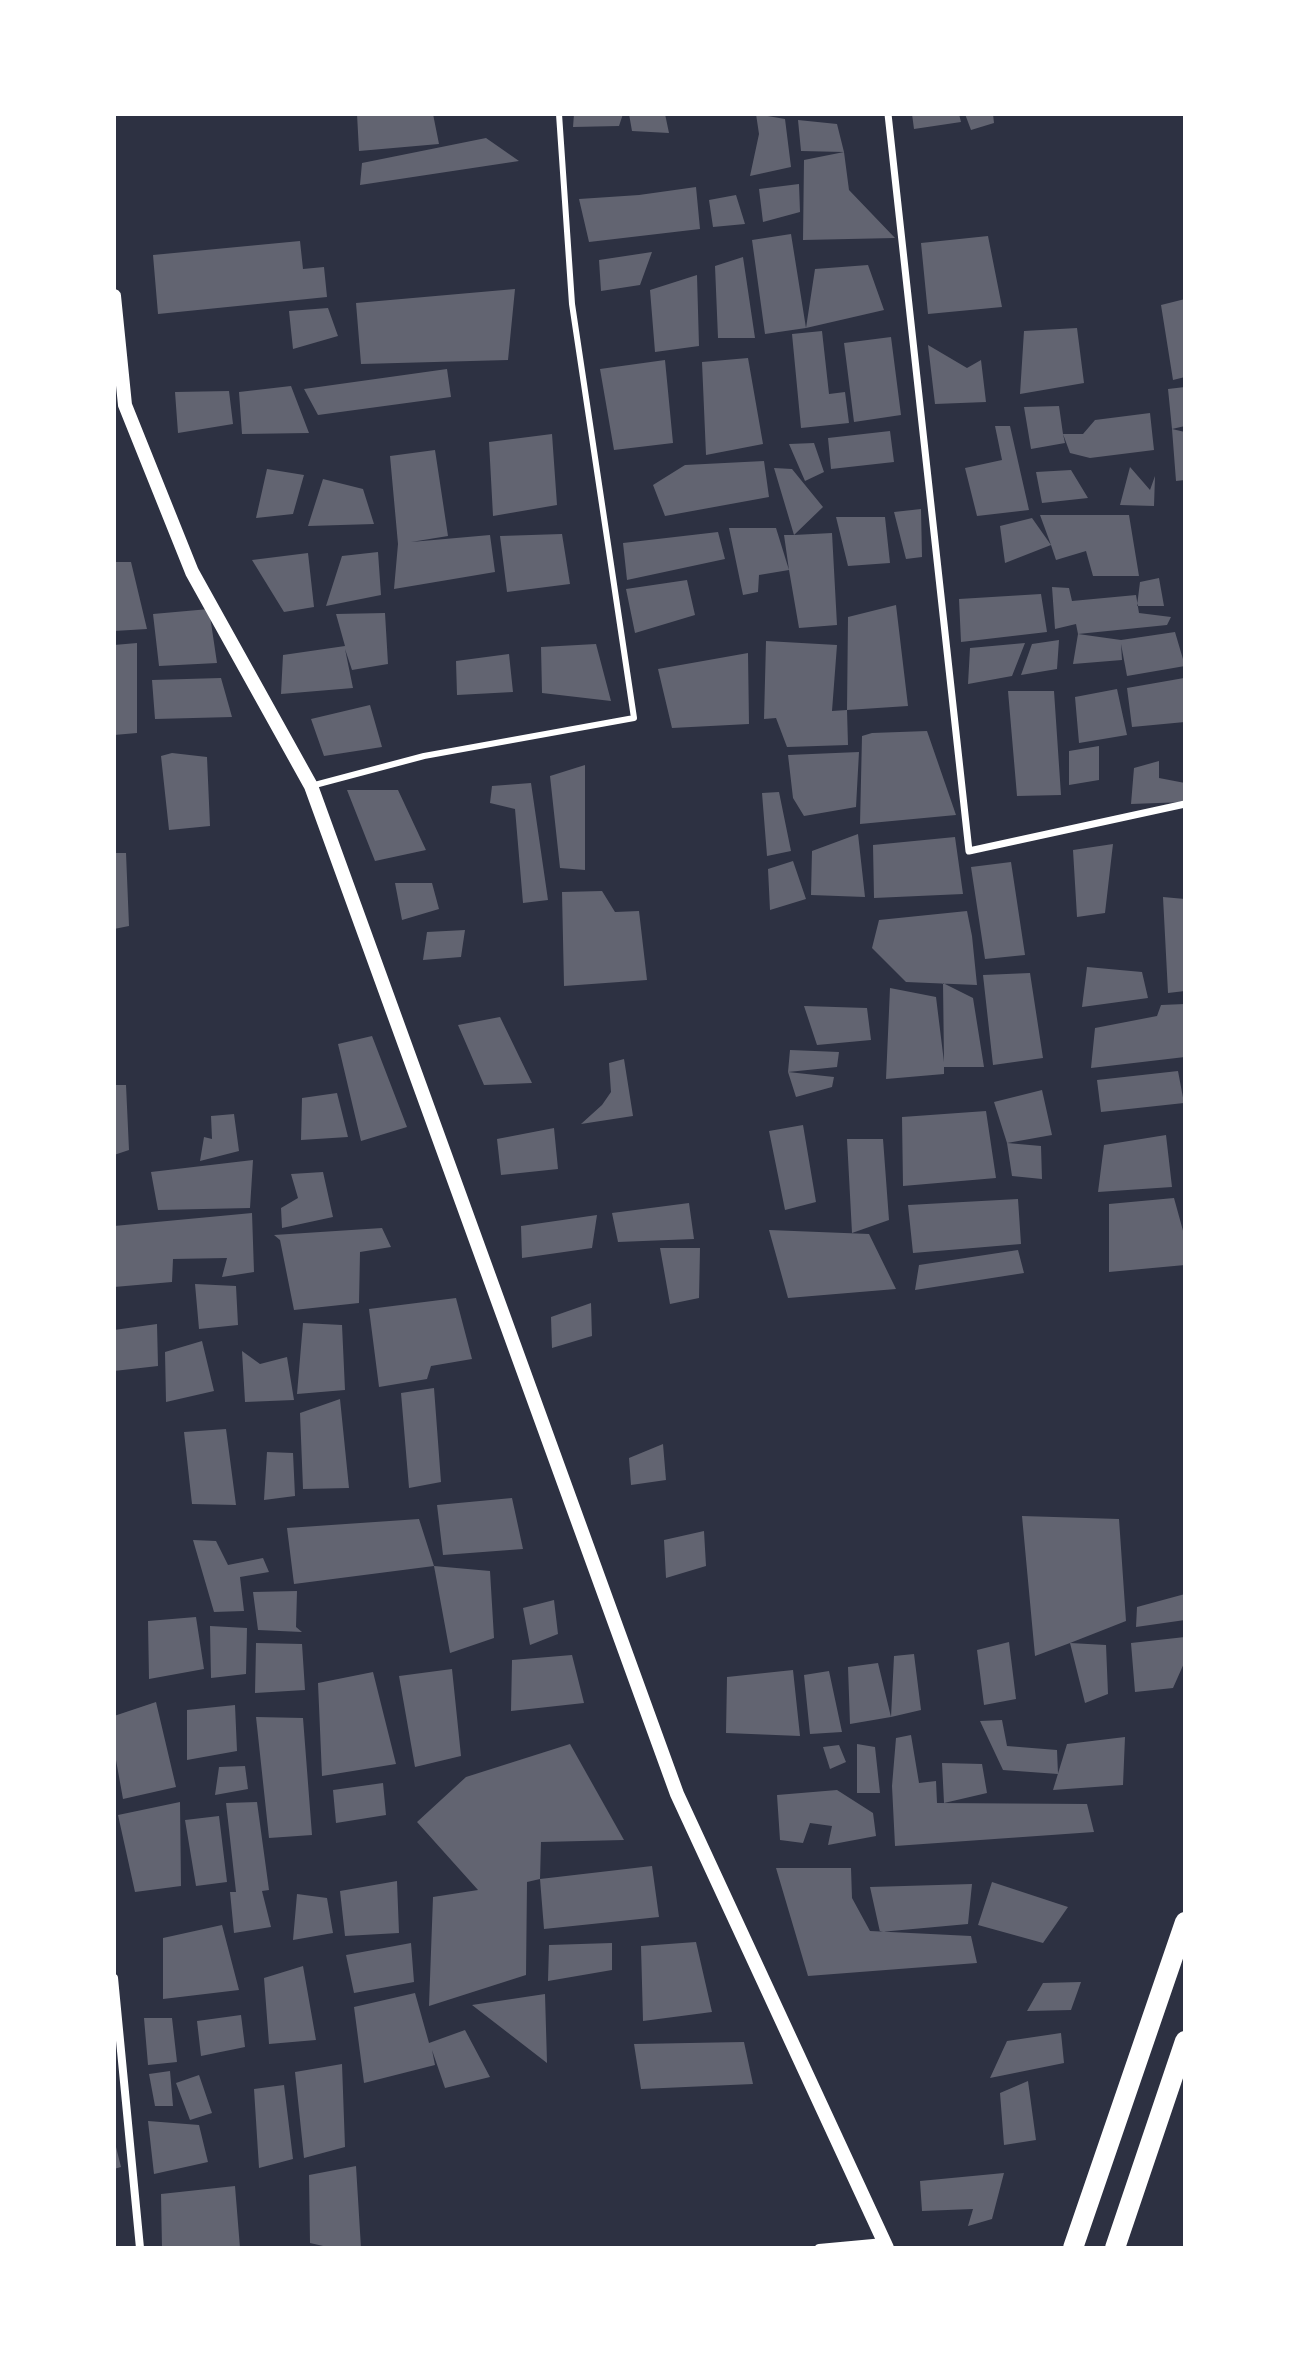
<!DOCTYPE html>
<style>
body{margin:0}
#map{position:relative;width:1299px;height:2362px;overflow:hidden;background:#2d3142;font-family:"Varela Round",sans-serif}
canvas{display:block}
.frame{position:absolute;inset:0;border:116px solid #fff;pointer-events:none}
</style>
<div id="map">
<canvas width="1299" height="2362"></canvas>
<div class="frame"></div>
</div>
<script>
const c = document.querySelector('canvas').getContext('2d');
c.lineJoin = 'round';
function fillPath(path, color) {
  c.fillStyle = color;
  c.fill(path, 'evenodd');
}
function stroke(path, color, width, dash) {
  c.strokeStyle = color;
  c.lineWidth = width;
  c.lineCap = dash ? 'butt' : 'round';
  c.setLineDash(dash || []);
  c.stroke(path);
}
fillPath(new Path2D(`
 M357,114H433L439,144L359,151Z
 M574,114H623L619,126L573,127Z
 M629,114H665L669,133L632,131Z
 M756,114L785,119L791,167L750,176L759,134Z
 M912,114H959L961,122L914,129Z
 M965,114H993L994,123L971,130Z
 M798,120L837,124L844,152L801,151Z
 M486,138L519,161L360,185L362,163Z
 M844,152L849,190L895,238L803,240L804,160Z
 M799,184L800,212L763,222L759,189Z
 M696,187L700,229L589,242L579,199L639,195Z
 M736,195L745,224L713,227L709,200Z
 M791,234L806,328L765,334L752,240Z
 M988,236L1002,307L928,314L921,243Z
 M300,241L303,269L324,267L327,297L158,314L153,255Z
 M652,252L640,285L601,291L599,260Z
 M743,257L755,338H718L715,266Z
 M868,265L884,310L806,328L815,269Z
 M697,275L699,346L655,352L650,290Z
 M515,289L508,360L361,364L356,303Z
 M1185,299V377L1173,380L1161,305Z
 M328,308L338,336L293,349L289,311Z
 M1077,328L1084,383L1020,394L1024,331Z
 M822,331L829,394L845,392L849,423L801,428L792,334Z
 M891,337L901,415L854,422L844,343Z
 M928,345L967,368L981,360L986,402L935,404Z
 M748,358L763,444L706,455L702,362Z
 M665,360L673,443L614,450L600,369Z
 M447,369L451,397L318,415L304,389Z
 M291,386L309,433L242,434L239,392Z
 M1185,387V426L1172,429L1168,389Z
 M229,391L233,424L178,433L175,392Z
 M1059,406L1063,434H1083L1095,420L1150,413L1154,450L1090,458L1070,453L1063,434L1065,443L1031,449L1024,407Z
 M995,426H1010L1029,510L977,516L965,468L1002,460Z
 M1172,429L1185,432V480L1176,481Z
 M890,431L894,462L831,469L828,438Z
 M552,434L557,505L493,516L489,442Z
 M814,443L824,472L805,481L789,444Z
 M435,450L448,536L411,542L490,535L495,572L394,589L398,544L390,456Z
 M764,461L769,497L665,516L653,485L685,465Z
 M1130,467L1150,490L1155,476L1154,506L1120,505Z
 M774,468L792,469L823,507L794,535L832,533L837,625L799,628L789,570L759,575L758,592L743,595L729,528H776L789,570L784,535H794Z
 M267,469L304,475L293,514L256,518Z
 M1071,470L1088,498L1042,503L1036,472Z
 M323,479L363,489L374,524L308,526Z
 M921,509L922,557L906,559L894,512Z
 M1040,515H1129L1139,576H1093L1086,551L1056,560L1051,545L1005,563L1000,526L1032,518L1051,545Z
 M836,517H885L890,563L848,566Z
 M718,532L725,559L627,580L623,543Z
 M562,534L570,584L507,592L500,536Z
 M378,552L381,595L326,606L342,556Z
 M308,553L314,607L284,612L252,560Z
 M114,562H131L147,629L114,631Z
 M1159,578L1164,606H1137L1140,582Z
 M687,580L695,615L635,633L626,589Z
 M1052,587L1069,588L1072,601L1136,595L1139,613L1171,617L1167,625L1078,634L1076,624L1055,629Z
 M1041,594L1047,632L961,642L959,599Z
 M896,605L908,706L847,710L848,617Z
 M209,609L217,663L159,666L153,614Z
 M385,613L388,664L352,670L345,649L353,688L281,694L283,655L345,646L336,614Z
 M1175,632L1185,666L1127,676L1121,644L1122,660L1073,664L1078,634L1121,640Z
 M1059,640L1057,669L1021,675L1032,644Z
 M766,641L837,645L832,711L847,710L848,745L787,747L776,718L764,719Z
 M137,643V733L114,735V645Z
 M1025,643L1012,676L968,684L970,648Z
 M596,644L611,701L542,693L541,647Z
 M748,653L749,724L672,728L658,669Z
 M509,654L513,692L457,695L456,661Z
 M221,678L232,717L155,719L152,680Z
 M1184,678L1185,722L1132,727L1127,688Z
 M1117,689L1127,735L1079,743L1075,697Z
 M1008,691H1054L1061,795L1017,796Z
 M370,705L382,747L324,756L311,719Z
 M927,731L956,815L860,824L862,736L872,733Z
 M1099,746V780L1069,785V751Z
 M859,752L856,807L804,816L793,798L788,755Z
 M172,753L207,757L210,826L169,830L161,756Z
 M1159,761V778L1185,783V802L1131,804L1134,768Z
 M585,765V870L560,868L550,776Z
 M531,783L548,900L523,903L515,809L490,803L492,786Z
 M347,790H398L426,850L375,861Z
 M779,792L791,851L767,856L762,793Z
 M858,834L865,897L811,895L812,851Z
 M955,837L963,894L874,898L873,845Z
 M1113,844L1105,913L1077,917L1073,850Z
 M114,853H126L129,926L114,929Z
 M793,861L806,899L770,910L768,869Z
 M1011,862L1025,955L985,959L971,867Z
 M395,883H432L439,909L402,920Z
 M602,891L615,912L639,911L647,980L564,986L562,892Z
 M1163,897L1185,899V991L1168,993Z
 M967,911L972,936L977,985L906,982L872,948L879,920Z
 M465,930L461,957L423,960L427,932Z
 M1087,967L1142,972L1148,998L1082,1007Z
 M1030,973L1043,1058L993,1065L983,975Z
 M943,983L973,998L984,1067H944V1074L886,1079L890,988L936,997L944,1062Z
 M1185,1004V1057L1091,1068L1095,1028L1157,1016L1161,1005Z
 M804,1006L867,1008L871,1040L817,1045Z
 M500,1017L532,1083L484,1085L458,1025Z
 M372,1036L407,1127L361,1141L338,1044Z
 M790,1050L839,1052L837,1067L788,1072Z
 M624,1059L633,1116L581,1124L602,1105L611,1092L609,1063Z
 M1178,1071L1184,1103L1101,1112L1097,1080Z
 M788,1072L834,1077L832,1087L796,1097Z
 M114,1085H126L129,1150L114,1155Z
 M1042,1090L1052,1135L1007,1143L994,1102Z
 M337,1093L348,1137L301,1140L302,1098Z
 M986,1111L996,1178L903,1186L902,1117Z
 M234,1114L239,1151L200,1161L204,1137L212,1139L211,1116Z
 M803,1125L816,1202L785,1210L769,1131Z
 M554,1128L558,1169L501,1175L497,1139Z
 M1166,1135L1172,1187L1098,1192L1104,1145Z
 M847,1139H883L889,1220L852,1233Z
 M1007,1143L1041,1146L1042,1179L1012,1176Z
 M253,1160L250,1208L158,1210L151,1172Z
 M323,1172L333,1217L282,1228L281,1208L298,1198L291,1174Z
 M1174,1198L1185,1238V1265L1109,1272V1204Z
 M1018,1199L1021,1244L913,1253L908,1205Z
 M689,1203L694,1239L618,1242L612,1213Z
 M252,1213L254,1272L222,1277L227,1258L173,1259L172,1282L114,1287V1226Z
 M597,1215L592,1248L522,1258L521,1226Z
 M382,1228L391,1247L360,1252L359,1303L294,1310L280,1240L274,1235Z
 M769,1230L869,1234L896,1289L788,1298Z
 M660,1248H700L699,1298L670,1304Z
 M1018,1250L1024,1273L915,1290L919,1265Z
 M195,1284L236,1286L238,1325L199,1329Z
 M456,1298L472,1359L431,1366L427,1379L379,1387L369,1309Z
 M591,1303L592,1336L552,1348L551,1317Z
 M303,1323L342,1325L345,1390L297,1394Z
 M157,1324L158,1366L114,1371V1330Z
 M202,1341L214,1391L166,1402L165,1352Z
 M242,1351L260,1364L287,1357L294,1400L245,1402Z
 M434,1388L441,1482L409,1488L401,1393Z
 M340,1399L349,1488L303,1489L300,1413Z
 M226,1429L236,1505L192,1504L184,1432Z
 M663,1444L666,1480L631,1485L629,1458Z
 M267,1452L293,1453L295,1496L264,1500Z
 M512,1498L523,1549L443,1555L437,1505Z
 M1022,1516L1119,1519L1126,1621L1070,1643L1106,1645L1108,1694L1085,1703L1070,1643L1035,1656Z
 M419,1519L434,1566L490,1571L494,1638L450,1653L434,1566L294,1584L287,1528Z
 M704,1531L706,1566L666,1578L664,1540Z
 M193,1540L216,1541L228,1565L263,1558L269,1572L240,1577L244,1611L214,1612Z
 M297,1591L296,1627L302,1632L258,1630L253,1592Z
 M1185,1594V1620L1136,1627L1137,1607Z
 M554,1600L558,1634L530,1645L523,1608Z
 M196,1617L204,1669L149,1679L148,1621Z
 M210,1626L247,1628L246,1674L211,1678Z
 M1185,1637V1661L1173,1688L1135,1692L1131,1643Z
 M1009,1642L1016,1699L984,1705L977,1650Z
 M256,1643L302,1644L305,1690L255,1693Z
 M914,1654L921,1710L891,1717L894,1656Z
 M572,1655L584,1703L511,1711L512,1660Z
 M878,1663L891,1717L850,1724L848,1667Z
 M452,1669L461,1756L415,1767L399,1676Z
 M793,1670L800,1736L726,1733L727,1677Z
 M829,1671L842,1732L810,1734L804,1675Z
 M373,1672L396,1764L322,1776L318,1683Z
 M156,1702L176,1787L123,1799L114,1749V1716Z
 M235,1705L237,1751L187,1760V1710Z
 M256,1717L303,1718L312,1835L269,1838Z
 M1002,1720L1007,1746L1057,1750L1058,1774L1003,1770L980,1721Z
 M911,1735L919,1783L936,1781L937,1803L1087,1804L1094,1832L895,1846L892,1786L896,1738Z
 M1125,1737L1123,1785L1053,1790L1067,1744Z
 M570,1744L624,1840L541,1842L540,1879L527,1882L526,1975L429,2006L433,1897L478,1890L417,1822L466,1777Z
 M857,1744L875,1747L880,1793H857Z
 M839,1745L846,1762L830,1769L823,1747Z
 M942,1763L982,1764L987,1793L944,1803Z
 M245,1766L248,1789L215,1795L219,1767Z
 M383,1783L386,1815L336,1823L333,1790Z
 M837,1790L873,1813L876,1836L828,1845L832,1826L810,1823L803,1843L780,1840L777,1795Z
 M180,1802L181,1886L135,1892L118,1815Z
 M257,1802L269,1890L262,1891L271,1927L234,1933L230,1892H236L226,1803Z
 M219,1816L227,1882L196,1886L185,1820Z
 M652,1866L659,1917L544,1929L540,1879Z
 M776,1868H851L852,1898L870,1931L971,1936L977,1963L808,1976Z
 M397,1881L399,1933L345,1936L340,1891Z
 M992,1882L1068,1907L1043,1943L978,1925Z
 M972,1884L968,1924L880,1932L870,1887Z
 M297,1894L327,1898L333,1933L293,1940Z
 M222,1925L239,1990L163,1999V1938Z
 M696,1942L712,2012L643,2021L641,1946Z
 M411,1943L414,1982L354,1993L346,1955Z
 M612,1943V1970L548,1981L549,1945Z
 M303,1966L316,2040L269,2044L264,1978Z
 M1081,1982L1071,2010L1027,2011L1043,1983Z
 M415,1993L429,2043L465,2030L490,2077L445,2088L432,2050L435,2065L364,2083L354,2007Z
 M545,1994L547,2063L472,2005Z
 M241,2015L245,2047L201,2056L197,2021Z
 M144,2018H172L177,2062L148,2065Z
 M1061,2033L1064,2063L990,2078L1007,2041Z
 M744,2042L753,2084L641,2089L634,2044Z
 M342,2064L345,2147L304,2158L295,2072Z
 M170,2071L173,2106H155L149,2074Z
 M199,2075L212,2113L190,2120L176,2083Z
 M1028,2081L1036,2140L1004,2145L1000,2093Z
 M284,2085L293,2159L259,2168L254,2089Z
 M148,2121L199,2125L208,2162L154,2174Z
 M114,2139L121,2167L114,2169Z
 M356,2166L361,2248H332L310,2243L309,2175Z
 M1004,2173L992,2219L968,2226L973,2209L922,2211L920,2181Z
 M235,2186L240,2248H162L161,2194Z`), '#626471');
stroke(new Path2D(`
 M311,786L424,756L634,718L572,304L559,114`), '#fff', 6);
stroke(new Path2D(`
 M888,114L969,851L1185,804`), '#fff', 7);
stroke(new Path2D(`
 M114,1978L140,2248
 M819,2248L884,2242`), '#fff', 8);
stroke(new Path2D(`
 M114,296L125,405L192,572L311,786L677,1794L887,2248`), '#fff', 14);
stroke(new Path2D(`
 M1073,2248L1185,1922
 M1115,2248L1185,2041`), '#fff', 20);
</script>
